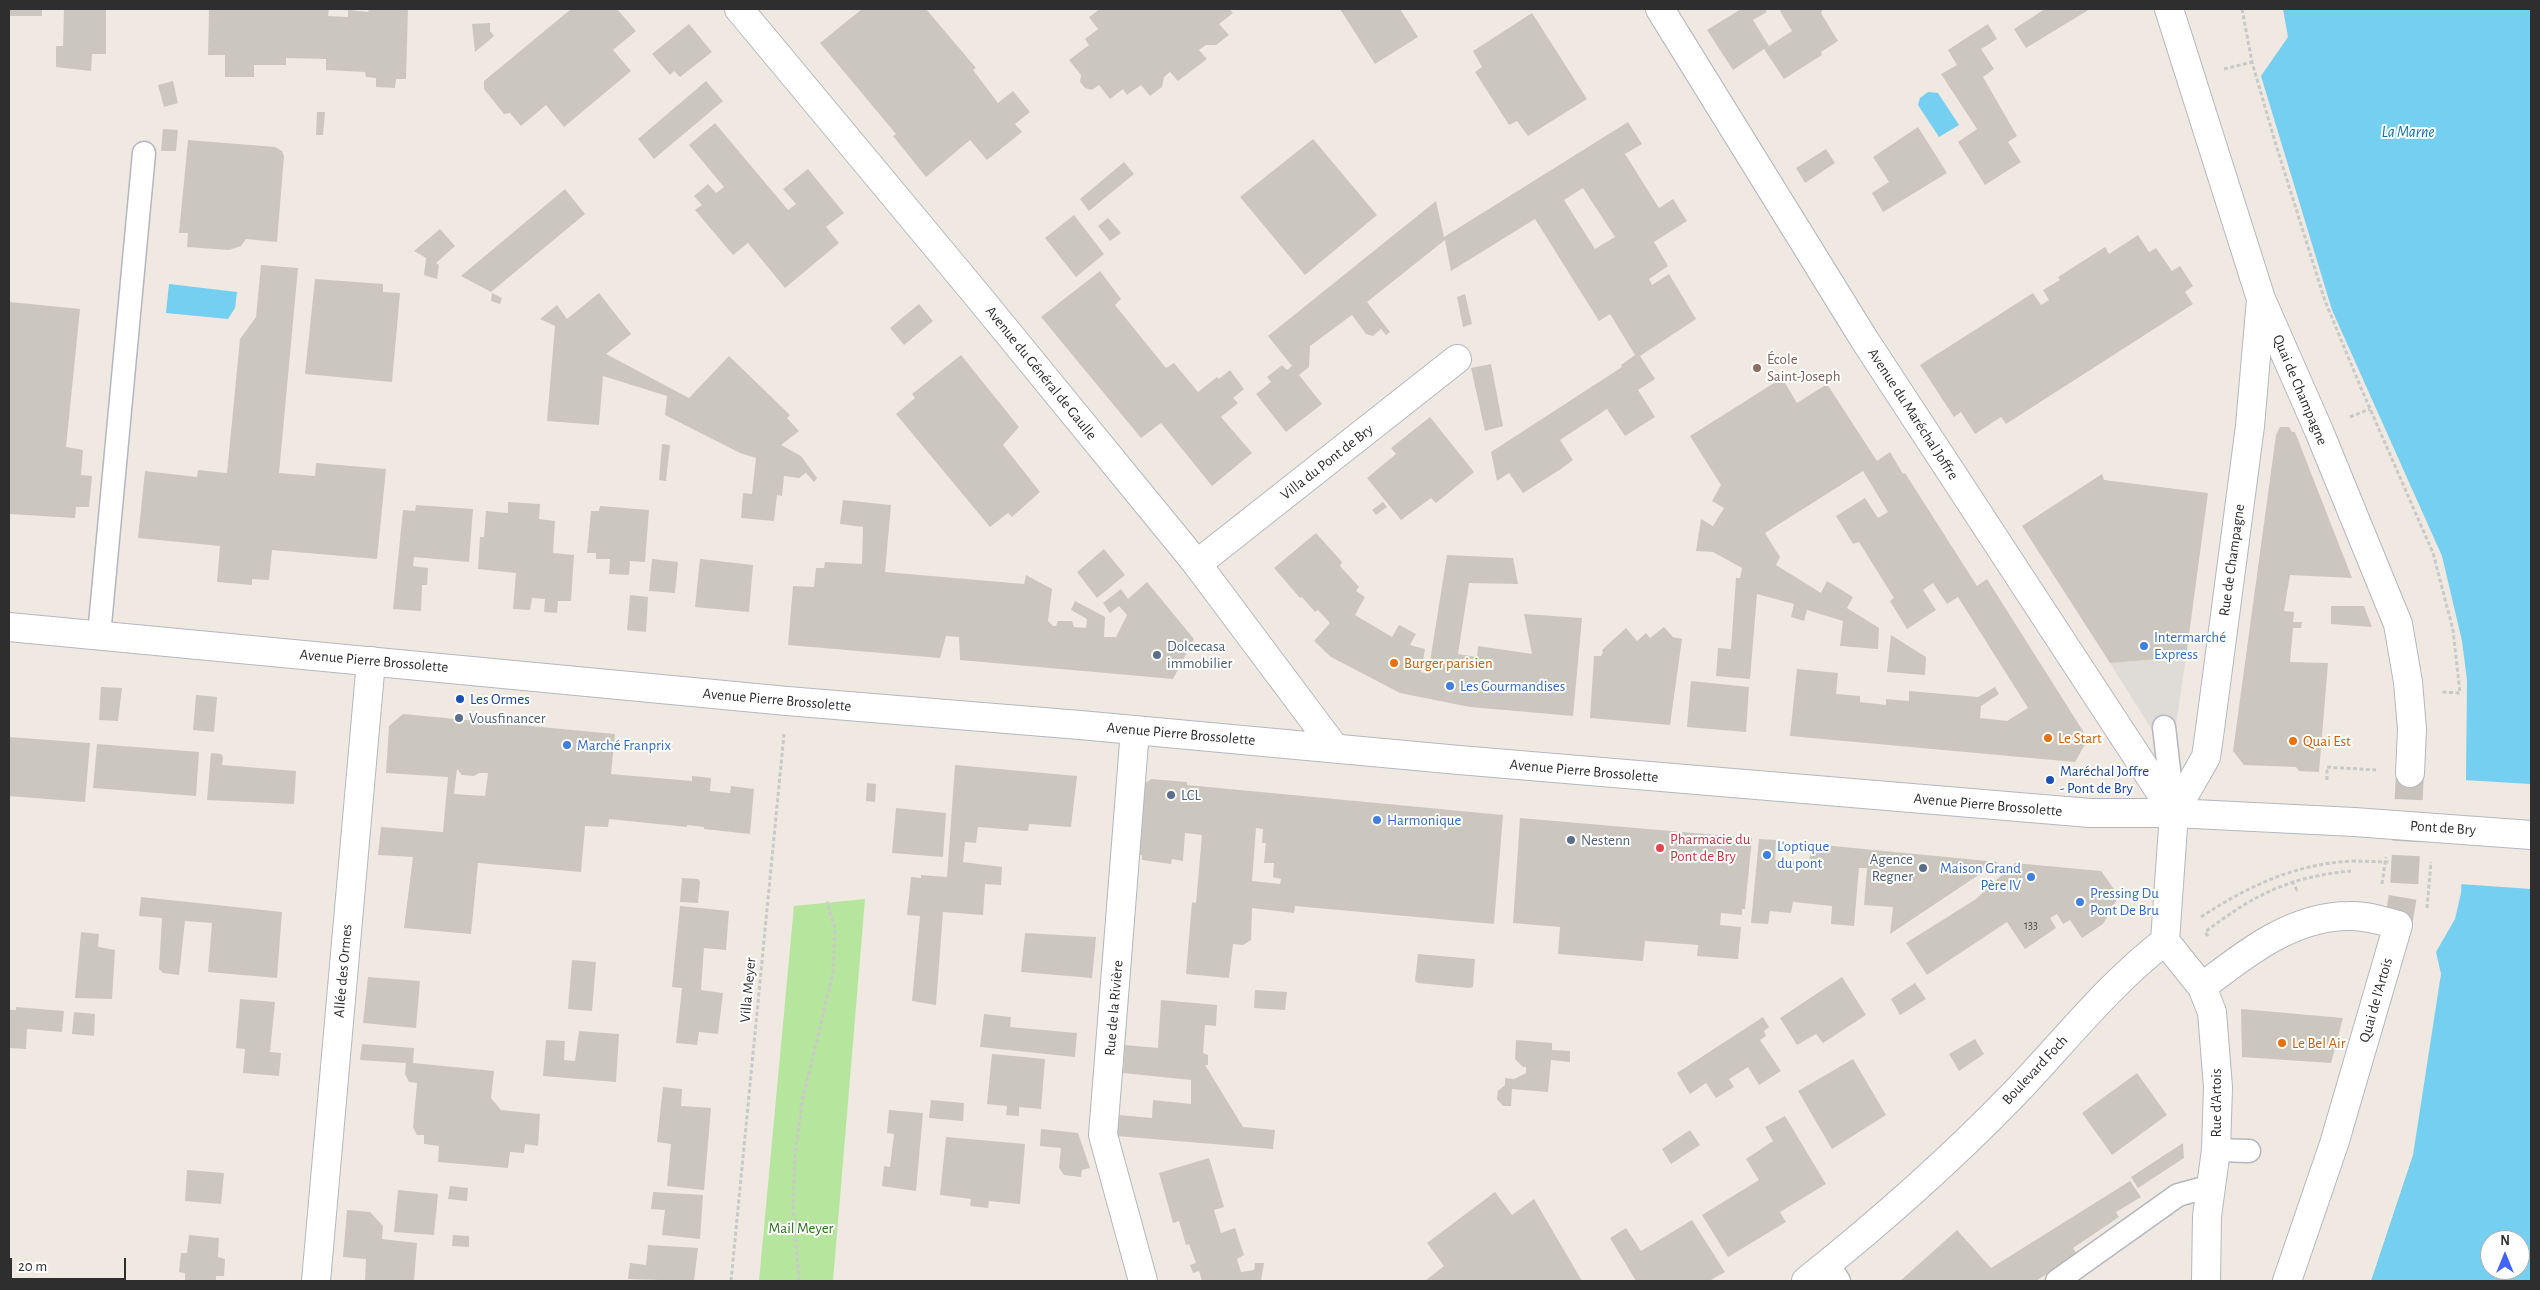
<!DOCTYPE html>
<meta charset="utf-8">
<style>
body{margin:0}
#map{position:relative;width:2540px;height:1290px;overflow:hidden;background:#efe9e1;font-family:"Alegreya Sans",sans-serif}
canvas{display:block}
.frame{position:absolute;inset:0;border:10px solid #2e2e2e;pointer-events:none}
.north{position:absolute;left:2480px;top:1230px;width:50px;height:50px;box-sizing:border-box;background:#fff;border:1px solid #ababab;border-radius:50%;rotate:0deg;font-size:14px;font-weight:700;line-height:20px;text-align:center;color:#2e2e2e}
.north::after{content:'';display:block;margin:auto;width:18px;height:22px;background:#4264fb;clip-path:polygon(50% 0,100% 100%,50% 72%,0 100%)}
.scale{position:absolute;left:10px;top:1258px;width:116px;height:22px;box-sizing:border-box;border:2px solid #2e2e2e;border-top:0;padding-left:6px;font-size:15px;line-height:18px;white-space:nowrap;color:#2e2e2e;-webkit-text-stroke:4px #fff;paint-order:stroke}
</style>
<div id="map">
<canvas width="2540" height="1290"></canvas>
<div class="frame"></div>
<div class="north">N</div>
<div class="scale">20 m</div>
</div>
<script>
const c = document.querySelector('canvas').getContext('2d');
c.lineJoin = 'round';
function fillPath(path, color) {
  c.fillStyle = color;
  c.fill(path, 'evenodd');
}
function stroke(path, color, width, dash) {
  c.strokeStyle = color;
  c.lineWidth = width;
  c.lineCap = dash ? 'butt' : 'round';
  c.setLineDash(dash || []);
  c.stroke(path);
}
function write(font, color, halo, rows, align = 'center') {
  c.font = font + ' "Alegreya Sans",sans-serif';
  c.lineWidth = 4;
  c.setLineDash([]);
  c.textBaseline = 'middle';
  c.strokeStyle = halo;
  c.fillStyle = color;
  for (const [text, x, y, turn = 0] of rows) {
    c.save();
    c.translate(x, y);
    c.rotate((+turn || 0) * Math.PI / 180);
    c.textAlign = isNaN(turn) ? turn : align;
    if (halo) c.strokeText(text, 0, 0);
    c.fillText(text, 0, 0);
    c.restore();
  }
}
fillPath(new Path2D(`
 M865,899L833,1281H759L794,906Z`), '#b6e59e');
fillPath(new Path2D(`
 M2186,657L2176,725L2152,730L2110,663Z`), '#dfdcd8');
fillPath(new Path2D(`
 M2283,9H2531V1281H2371L2413,1155L2441,974L2436,952L2455,919L2461,893L2466,780L2467,680L2462,641L2442,556L2332,310L2261,76L2288,37ZM2490,1240H2520V1270H2490Z
 M1928,92L1938,93L1959,125L1939,137L1918,105L1920,98Z
 M169,284L237,292L235,308L228,319L166,313Z`), '#75cff0');
fillPath(new Path2D(`
 M2463,780L2531,784V889L2459,884Z`), '#efe9e1');
fillPath(new Path2D(`
 M9,9H42V16H9Z
 M64,9H106V54H92L91,71L56,67V46H63Z
 M209,9H329L328,16L348,17V10L368,12L369,9H408L406,79H396L395,88L376,87V78L366,77L365,72L326,70V59L286,58V65H254V77H225V55H208Z
 M571,9H617L636,31L613,50L631,71L564,127L546,105L521,126L510,113L504,114L484,89V81Z
 M862,9H926L976,68L973,70L998,103L1013,91L1030,112L1015,124L1022,132L987,160L970,140L926,177L893,136L896,134L820,43Z
 M1100,9H1229L1233,13L1219,24L1229,35L1216,45H1206L1199,50L1207,59L1178,81L1170,72L1164,77L1162,87L1150,96L1141,85L1127,95L1123,89L1110,99L1099,85L1092,90L1085,88L1080,82L1081,75L1069,60L1089,45L1085,39L1098,29L1089,17Z
 M1340,9H1400L1418,37L1375,64Z
 M1741,9H1765L1767,12L1753,20L1769,46L1792,31L1780,11L1783,9H1823L1821,13L1838,41L1821,52L1822,55L1784,79L1764,49L1733,70L1707,30Z
 M2045,9H2090L2026,48L2014,29Z
 M1532,13L1587,99L1528,136L1517,121L1509,125L1475,72L1482,67L1473,51Z
 M490,23V31L494,36L475,52L472,24Z
 M689,24L712,52L680,77L674,71L670,75L652,54Z
 M1988,24L1997,39L1981,49L1994,69L1983,77L2017,136L2008,142L2021,162L1985,185L1958,142L1977,129L1941,74L1957,65L1948,50Z
 M173,81L178,103L164,107L158,85Z
 M706,81L723,101L654,159L638,139Z
 M317,112H325L323,135H316Z
 M1628,122L1642,144L1625,154L1659,208L1673,199L1687,221L1654,242L1668,266L1649,279L1652,285L1669,274L1696,319L1640,356L1655,379L1638,390L1655,417L1625,436L1607,409L1560,440L1573,460L1561,469L1523,493L1509,473L1497,481L1491,452L1622,367L1621,365L1635,355L1610,314L1599,321L1535,219L1451,271L1445,240L1367,302L1390,332L1386,335L1381,329L1373,336L1366,334L1352,315L1310,346L1309,367L1299,375L1322,404L1286,432L1256,394L1271,382L1267,377L1282,365L1287,370L1292,366L1268,336L1436,201L1444,237ZM1583,188L1615,237L1595,249L1564,200Z
 M715,123L788,210L796,204L783,189L808,169L844,213L826,227L839,243L785,288L748,243L733,255L695,210L702,205L694,196L708,184L716,193L724,187L689,145Z
 M1918,127L1947,173L1883,212L1872,193L1889,182L1873,157Z
 M163,129L178,130L176,151H161Z
 M1313,139L1377,215L1305,275L1240,197Z
 M188,140L275,147L282,151L284,156L277,242L246,239L241,246L229,250L187,247L188,233H179Z
 M1826,149L1835,163L1805,183L1796,168Z
 M1124,162L1134,174L1089,211L1080,199Z
 M565,189L585,214L491,292L461,276Z
 M1074,215L1104,254L1076,277L1045,238Z
 M1108,218L1121,233L1110,241L1098,226Z
 M440,229L455,246L436,263L439,265L437,279L424,275L426,258L414,251Z
 M2138,235L2149,252L2156,248L2172,271L2180,266L2193,286L2185,292L2193,304L2006,424L2001,417L1975,434L1961,412L1954,417L1920,365L2033,293L2041,305L2049,300L2043,290L2060,280L2058,277L2105,247L2109,254Z
 M261,265L298,268L279,473L315,476L316,463L386,469L377,559L272,550L269,580L252,579V585L217,582L220,546L138,538L145,471L197,477L198,470L227,473L240,339L256,317Z
 M1100,271L1121,299L1115,305L1166,368L1174,363L1198,392L1217,377L1219,379L1230,370L1244,389L1233,398L1238,403L1221,417L1252,453L1212,486L1161,423L1141,438L1041,317Z
 M315,279L383,284V292L400,293L392,382L305,374Z
 M492,293L502,298L500,304L491,301Z
 M599,293L631,334L606,354L689,398L729,356L790,415L787,418L799,431L781,445L801,456L817,478L814,482L806,473L799,478L784,476L782,496L777,495L774,521L741,518L743,493L752,494L756,458L740,453L665,415L667,396L603,376L599,425L547,421L555,326L540,319L557,305L567,319Z
 M1465,294L1472,324L1463,327L1457,297Z
 M10,302L80,309L66,447L83,450L81,475L92,476L89,507H76L75,518L9,514Z
 M919,304L933,321L904,345L890,328Z
 M961,355L1019,427L1003,445L1040,492L1012,517L1008,513L990,527L896,414L915,398L912,394Z
 M1491,364L1503,426L1485,431L1471,368Z
 M1782,378L1797,403L1827,384L1877,461L1890,452L1903,474L1905,473L1977,586L1987,579L2088,739L2075,762L1790,736L1797,669L1838,673L1836,694L1860,696V702L1886,705V699L1909,701V691L1978,697L1995,687L1999,694L1981,706L1980,718L2007,721L2028,708L1958,597L1947,604L1933,583L1923,590L1936,610L1907,629L1890,601L1894,598L1859,542L1853,544L1836,516L1865,498L1878,518L1888,512L1863,471L1765,533L1780,557L1776,565L1821,593L1827,581L1853,597L1847,608L1879,628L1878,649L1840,646L1843,621L1807,610L1804,621L1791,617L1794,604L1757,594L1750,679L1716,676L1718,648L1731,649L1736,578H1740L1742,568L1713,552L1696,551L1701,519L1713,526L1724,508L1712,501L1721,485L1690,436Z
 M1430,417L1474,472L1436,503L1431,498L1401,520L1367,478L1396,454L1391,448Z
 M2280,427H2289L2292,432H2295L2352,578L2290,575L2284,611L2294,612L2293,622H2302L2301,628H2293L2290,662L2328,663L2319,772L2299,771L2296,767L2244,765L2233,751L2276,435Z
 M662,444L670,445L666,481L659,480Z
 M2102,474L2104,480L2208,493L2186,657L2110,663L2022,526Z
 M843,500L891,505L885,572L1024,584L1026,575L1052,589L1048,621L1053,626H1056L1058,621H1072L1074,627L1086,628L1087,619L1071,610L1075,601L1105,617L1104,637H1116L1127,615L1119,606L1110,613L1103,603L1121,589L1128,599L1147,582L1194,639L1173,679L960,660L959,637L946,636L940,658L788,645L793,586L814,587L816,568H824L825,562L862,564L863,527L840,524Z
 M508,502L540,504L539,519L555,521L553,553L574,555L571,601H558L557,613L544,612L545,599L532,598L530,610L513,609L516,573L478,569L480,537H484L486,511L508,513Z
 M1383,502L1387,507L1376,515L1372,510Z
 M416,505L473,509L469,562L414,557L413,566L428,568L427,585H422L421,611L393,609L403,510L415,511Z
 M600,506L649,510L645,562L630,561L629,575L609,574L610,559H596V553H587L591,511H599Z
 M1316,533L1342,562L1340,566L1359,587L1356,591L1365,597L1355,615L1392,637L1399,625L1416,634L1410,645L1425,649L1421,672L1428,674L1447,555L1513,558L1518,584L1469,583L1458,654L1477,657L1478,646L1532,654L1524,614L1582,618L1573,716L1470,707L1400,693L1331,657L1314,641L1330,623L1318,610L1315,612L1302,597L1300,598L1274,568Z
 M1104,549L1125,575L1097,598L1077,572Z
 M652,559L678,562L675,593L649,591Z
 M700,559L753,565L749,612L695,607Z
 M630,595L648,597L646,632L627,630Z
 M2331,606H2364L2372,627L2331,624Z
 M1664,627L1673,637L1682,639L1670,725L1590,718L1594,656H1601L1603,652L1602,650L1626,628L1637,641L1646,633L1650,638Z
 M1891,635L1926,657L1925,675L1887,672Z
 M1691,681L1749,687L1746,732L1687,727Z
 M101,687L122,688L118,721L99,720Z
 M196,695L217,697L214,732L193,730Z
 M403,714L615,734L611,774L692,781V776L711,778L710,791L730,793L731,786L754,789L750,834L704,829V827L687,825V827L609,819L608,827L585,826L581,872L478,863L471,934L404,928L413,857L378,855L381,827L443,832L448,777L386,773L389,726ZM457,769L462,775L474,776L479,773H488L485,796L454,794Z
 M9,737L90,743L85,802L9,796Z
 M97,744L199,752L196,796L93,788Z
 M211,753L221,754L223,757L222,765L296,771L294,804L207,800Z
 M955,765L1077,776L1071,827L1029,824L1028,831L978,827L976,843L965,842L963,862L1002,867L1001,885L985,884L983,915L943,912L936,1005L912,1001L920,916L907,915L911,877L921,878V875L947,877Z
 M1151,779L1187,782V785L1503,815L1494,924L1295,906L1294,913L1252,908L1251,940L1243,945L1233,944L1229,978L1186,974L1192,902L1196,903L1202,835L1185,833L1183,861L1172,859L1171,864L1142,860V855H1137L1143,785ZM1256,828L1263,829L1262,843H1266L1264,863H1274L1273,877L1281,879L1280,884L1252,881Z
 M867,783L876,784L875,802L866,801Z
 M896,808L946,813L943,857L892,853Z
 M1520,818L1752,838L1745,909H1742V915L1721,913L1720,925L1741,927L1738,959L1697,956L1698,945L1645,941L1643,961L1558,954L1560,927L1513,923Z
 M1759,839L1776,840L1775,860L1809,862L1812,844L1998,862L1890,934L1893,907L1864,905L1867,868H1859L1854,926L1831,924L1832,906L1793,902L1791,913L1770,911L1768,924L1751,923Z
 M2015,863L2101,871L2119,896L2103,924L2082,938L2070,920L2063,924L2057,914L2050,918L2056,928L2025,949L2007,922L1927,975L1906,943L1976,899Z
 M682,878L698,879L700,882L698,903L680,902Z
 M141,897L282,912L277,978L208,972L212,923L185,921L179,975L163,973L159,969L162,918L139,916Z
 M680,906L729,911L726,950L704,948L701,990L723,993L718,1034L699,1032L697,1045L676,1043L682,988L672,987Z
 M81,932L99,934L98,947L115,950L112,999L75,998Z
 M1025,933L1096,937L1092,978L1021,972Z
 M1418,954L1475,959L1473,987L1469,988L1418,983L1415,981Z
 M572,960L596,962L592,1011L568,1009Z
 M368,977L420,981L416,1028L363,1023Z
 M1842,977L1866,1015L1823,1043L1816,1034L1797,1045L1780,1018Z
 M1915,983L1926,999L1900,1015L1891,999Z
 M1255,990L1287,992L1285,1010L1254,1008Z
 M240,999L275,1002L270,1052L281,1053L279,1076L243,1073L245,1049L236,1048Z
 M1161,1000L1217,1005L1216,1026L1205,1025L1203,1053L1208,1055V1065H1205L1243,1127L1275,1130L1273,1149L1117,1136L1119,1115L1152,1118L1153,1100L1191,1104V1080L1123,1073L1125,1045L1158,1048Z
 M16,1007L64,1011L62,1032L27,1029L26,1049L9,1048V1010H16Z
 M2241,1009L2343,1018L2331,1063L2242,1057Z
 M74,1012L95,1014L94,1036L72,1034Z
 M984,1014L1011,1017L1010,1027L1077,1033L1075,1057L980,1047Z
 M1763,1017L1769,1027L1764,1031L1766,1036L1760,1040L1781,1071L1759,1085L1748,1067L1729,1079L1734,1087L1716,1098L1706,1083L1690,1094L1677,1073Z
 M579,1031L619,1034L616,1082L543,1076L546,1040L565,1041L564,1060L575,1061Z
 M1975,1039L1984,1054L1959,1071L1949,1054Z
 M1516,1040L1552,1043V1050L1570,1051V1062L1551,1060L1548,1092L1512,1089L1511,1106H1503L1497,1099L1498,1091L1505,1085V1078L1514,1079L1526,1073V1067H1523L1515,1059Z
 M362,1044L414,1048L413,1063L494,1071L491,1098L501,1110L540,1114L538,1146L525,1144L524,1153L510,1152L508,1168L438,1162L439,1146L424,1144V1135H417L413,1127L417,1083L409,1082L405,1074L406,1063L360,1060Z
 M992,1054L1045,1059L1041,1109L1019,1107V1116L1006,1115L1007,1106L987,1104Z
 M1853,1059L1886,1115L1832,1149L1798,1091Z
 M2137,1073L2167,1115L2112,1155L2082,1113Z
 M663,1087L682,1089L681,1106L711,1108L704,1190L667,1186L671,1144L657,1142Z
 M931,1100L964,1103L963,1121L929,1118Z
 M889,1110L923,1113L916,1191L882,1186L884,1166L890,1167L894,1134L887,1133Z
 M1785,1116L1826,1184L1780,1212L1786,1222L1728,1257L1702,1215L1759,1180L1746,1159L1773,1141L1765,1127Z
 M1041,1129L1078,1133L1090,1168L1082,1170L1081,1177L1064,1175L1059,1168L1061,1148L1040,1146Z
 M1690,1130L1700,1145L1671,1164L1662,1149Z
 M946,1137L1025,1144L1020,1204L989,1201L988,1208L970,1206L971,1199L940,1195Z
 M2183,1143L2184,1158L2138,1188L2131,1177Z
 M1209,1158L1224,1207L1214,1210L1221,1233L1235,1228L1244,1255L1237,1259L1241,1272L1254,1270L1255,1263H1264L1261,1281H1202L1199,1271L1193,1273L1190,1265L1196,1263L1189,1244L1186,1245L1179,1221L1173,1223L1159,1173Z
 M187,1170L224,1173L221,1204L185,1201Z
 M2130,1181L2141,1197L2116,1212L2119,1217L2073,1248L2077,1254L2036,1281H1900L1957,1230L1991,1268Z
 M450,1186L468,1188L467,1201L448,1199Z
 M398,1190L438,1194L434,1235L394,1232Z
 M653,1192L703,1195L700,1239L662,1235L665,1210L651,1209Z
 M1495,1192L1512,1215L1534,1199L1582,1281H1425L1444,1266L1427,1243Z
 M347,1210L370,1212L383,1226L382,1239L417,1243L414,1281H365L366,1259L343,1257Z
 M1692,1220L1725,1272L1709,1281H1636L1610,1238L1626,1228L1641,1251Z
 M189,1235L219,1238L218,1257L225,1259L224,1276H216V1281H185V1273L179,1272L181,1253H187Z
 M453,1235L469,1236V1247L452,1246Z
 M648,1245L698,1248L694,1281L628,1279L630,1263L646,1265Z`), '#cbc7bf');
stroke(new Path2D(`
 M2398,925L2404,889L2410,773`), '#c8c4bd', 28, [28, 14]);
const lane = new Path2D(`
 M99,635L144,153
 M2164,727L2174,813
 M2216,1150L2249,1151
 M1828,1264L1839,1281
 M2057,1281L2178,1195L2211,1186`);
const street = new Path2D(`
 M1660,9L1864,339L2174,813
 M2169,9L2261,299L2319,431L2398,624L2408,682L2412,729L2410,773
 M1197,564L1457,359
 M1135,730L1103,1135L1143,1281
 M2165,941L2202,987L2212,1012L2218,1087L2216,1150L2207,1216L2206,1281
 M2202,987C2245,954 2292,916 2349,916C2365,915 2383,921 2398,925L2334,1144L2287,1281
 M316,1281L371,661
 M1806,1281C1879,1223 1949,1161 2014,1094C2064,1042 2108,985 2165,941L2174,813L2206,757L2210,729L2250,426L2261,299`);
const secondary = new Path2D(`
 M739,9L977,295L1197,564L1334,747
 M9,627L787,701L1080,725L1459,760L2090,813H2174L2354,822`);
stroke(lane, '#b4b7c1', 25);
stroke(street, '#b4b7c1', 30);
stroke(secondary, '#b4b7c1', 30);
stroke(new Path2D(`
 M2242,9L2252,62L2276,145L2325,301L2361,388L2433,553L2453,630L2460,693L2442,692
 M2224,69L2252,62
 M2350,417L2370,409
 M2327,780V767L2376,770
 M2292,881L2297,890L2299,889
 M2382,884L2386,857
 M2427,908L2431,862
 M2201,917C2248,886 2295,864 2352,861
 M2208,936L2205,932C2255,894 2289,877 2351,871
 M731,1281L784,734
 M799,1281L793,1208L795,1153L802,1102L833,973L835,929L827,902`), '#c9c9c9', 3, [4, 2.5]);
stroke(lane, '#fff', 22);
stroke(street, '#fff', 28);
stroke(secondary, '#fff', 28);
const secondaryBridge = new Path2D(`
 M2354,822L2531,835`);
stroke(secondaryBridge, '#b4b7c1', 30, []);
stroke(new Path2D(`
 M2352,861L2392,862`), '#c9c9c9', 3, [4, 2.5]);
stroke(secondaryBridge, '#fff', 28);
for (const [x, y, r, color] of [
 [1757,368,5,"#8d6e63"],
 [2144,646,5,"#3f7fe0"],
 [1157,655,5,"#5c6f8a"],
 [1394,663,5,"#e8710a"],
 [1450,686,5,"#3f7fe0"],
 [460,699,5,"#1a4fb4"],
 [459,718,5,"#5c6f8a"],
 [2048,738,5,"#e8710a"],
 [2293,741,5,"#e8710a"],
 [567,745,5,"#3f7fe0"],
 [2050,780,5,"#1a4fb4"],
 [1171,795,5,"#5c6f8a"],
 [1377,820,5,"#3f7fe0"],
 [1571,840,5,"#5c6f8a"],
 [1660,848,5,"#e0444e"],
 [1767,855,5,"#3f7fe0"],
 [1923,868,5,"#5c6f8a"],
 [2031,877,5,"#3f7fe0"],
 [2080,902,5,"#3f7fe0"],
 [2282,1043,5,"#e8710a"]
]) {
  const dot = new Path2D();
  dot.arc(x, y, r, 0, 2 * Math.PI);
  c.fillStyle = color;
  c.fill(dot);
  stroke(dot, '#fff', 2);
}
write('12px', '#555452', null, [
 ["133",2031,925]
]);
write('15px', '#785e54', '#fff', [
 ["École",1767,359],
 ["Saint-Joseph",1767,376]
], 'left');
write('15px', '#2e2e2e', '#fff', [
 ["Avenue du Général de Gaulle",1041,373,51],
 ["Quai de Champagne",2300,390,67],
 ["Avenue du Maréchal Joffre",1913,414,57],
 ["Villa du Pont de Bry",1327,462,-38],
 ["Rue de Champagne",2232,560,-82],
 ["Avenue Pierre Brossolette",374,661,5],
 ["Avenue Pierre Brossolette",777,700,5],
 ["Avenue Pierre Brossolette",1181,734,5],
 ["Avenue Pierre Brossolette",1584,771,5],
 ["Avenue Pierre Brossolette",1988,805,5],
 ["Pont de Bry",2443,828,4],
 ["Allée des Ormes",343,971,-85],
 ["Villa Meyer",748,990,-85],
 ["Quai de l'Artois",2376,1000,-74],
 ["Rue de la Rivière",1114,1008,-85],
 ["Boulevard Foch",2035,1070,-47],
 ["Rue d'Artois",2216,1103,-90]
]);
write('15px', '#366cbe', '#fff', [
 ["Intermarché",2154,637],
 ["Express",2154,654],
 ["Les Gourmandises",1460,686],
 ["Marché Franprix",577,745],
 ["Harmonique",1387,820],
 ["L'optique",1777,846],
 ["du pont",1777,863],
 ["Maison Grand",2021,868,"right"],
 ["Père IV",2021,885,"right"],
 ["Pressing Du",2090,893],
 ["Pont De Bru",2090,910]
], 'left');
write('15px', '#4e5e75', '#fff', [
 ["Dolcecasa",1167,646],
 ["immobilier",1167,663],
 ["Vousfinancer",469,718],
 ["LCL",1181,795],
 ["Nestenn",1581,840],
 ["Agence",1913,859,"right"],
 ["Regner",1913,876,"right"]
], 'left');
write('15px', '#c56008', '#fff', [
 ["Burger parisien",1404,663],
 ["Le Start",2058,738],
 ["Quai Est",2303,741],
 ["Le Bel Air",2292,1043]
], 'left');
write('15px', '#164399', '#fff', [
 ["Les Ormes",470,699],
 ["Maréchal Joffre",2060,771],
 ["- Pont de Bry",2060,788]
], 'left');
write('15px', '#be3a42', '#fff', [
 ["Pharmacie du",1670,839],
 ["Pont de Bry",1670,856]
], 'left');
write('15px', '#2c6e1b', '#fff', [
 ["Mail Meyer",801,1228]
]);
write('italic 16px', '#0d6fa3', '#fff', [
 ["La Marne",2408,132]
]);
</script>
